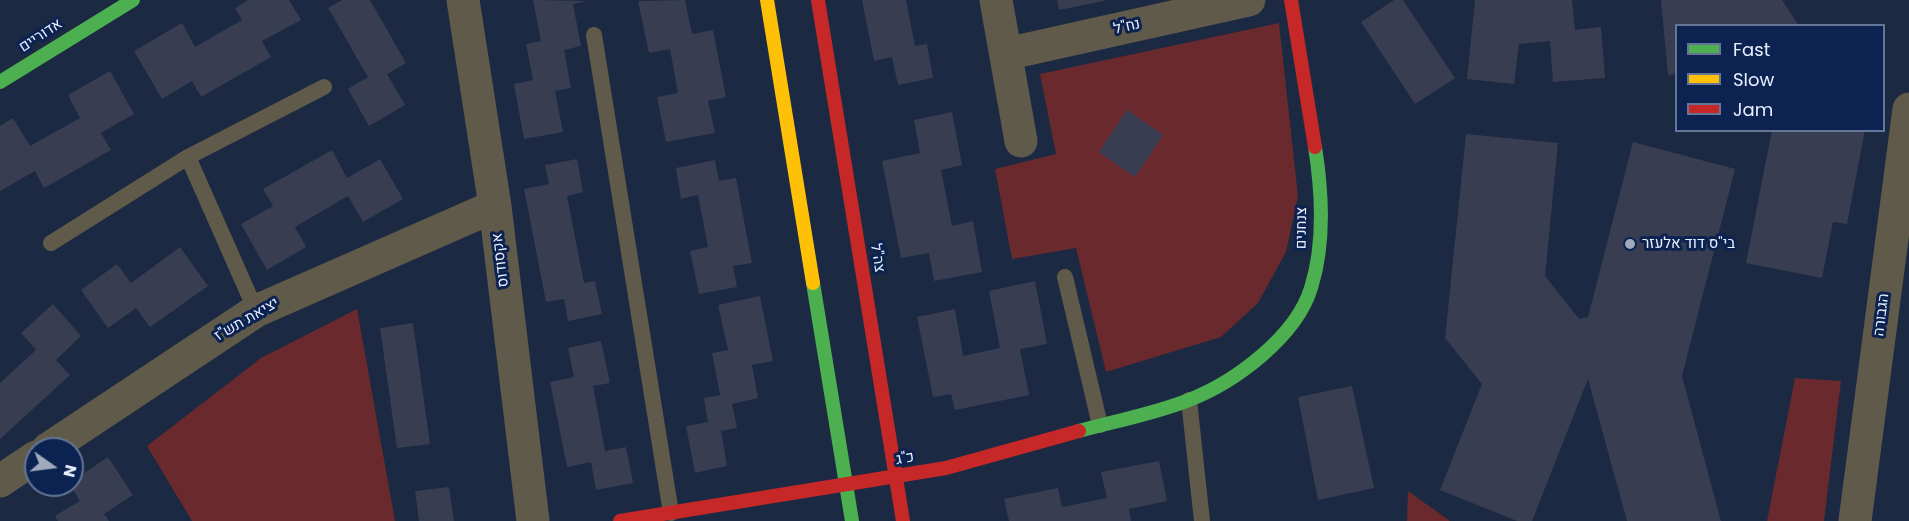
<!DOCTYPE html>
<meta charset="utf-8">
<style>
body{margin:0}
#map{position:relative;width:1909px;height:521px;overflow:hidden;background:#1c2942;font-family:Poppins,sans-serif}
canvas{display:block}
.legend{position:absolute;left:1675px;top:24px;width:210px;height:108px;box-sizing:border-box;background:#0c2352;border:2px solid #647596;margin:0;padding:8px 10px;list-style:none;font-size:18px;color:#e9f0fd}
.legend li{display:flex;align-items:center;gap:12px;height:30px}
.legend b{width:30px;border:2px solid #647596}
.north{position:absolute;left:24px;top:437px;width:60px;height:60px;box-sizing:border-box;background:#0c2352;border:2px solid #647596;border-radius:50%;rotate:104deg;font-size:16px;font-weight:700;line-height:24px;text-align:center;color:#e9f0fd}
.north::after{content:'';display:block;margin:auto;width:21px;height:27px;background:#a1aabc;clip-path:polygon(50% 0,100% 100%,50% 72%,0 100%)}
</style>
<div id="map">
<canvas width="1909" height="521"></canvas>
<ul class="legend">
<li><b style="height:8px;background:#4caf50"></b>Fast</li>
<li><b style="height:8px;background:#ffc107"></b>Slow</li>
<li><b style="height:8px;background:#c62828"></b>Jam</li>
</ul>
<div class="north">N</div>
</div>
<script>
const c = document.querySelector('canvas').getContext('2d');
c.lineJoin = 'round';
function fillPath(path, color) {
  c.fillStyle = color;
  c.fill(path, 'evenodd');
}
function stroke(path, color, width, dash) {
  c.strokeStyle = color;
  c.lineWidth = width;
  c.lineCap = dash ? 'butt' : 'round';
  c.setLineDash(dash || []);
  c.stroke(path);
}
function write(font, color, halo, rows, align = 'center') {
  c.font = font + ' Poppins,Heebo,sans-serif';
  c.lineWidth = 6;
  c.setLineDash([]);
  c.textBaseline = 'middle';
  c.strokeStyle = halo;
  c.fillStyle = color;
  for (const [text, x, y, turn = 0] of rows) {
    c.save();
    c.translate(x, y);
    c.rotate((+turn || 0) * Math.PI / 180);
    c.textAlign = isNaN(turn) ? turn : align;
    if (halo) c.strokeText(text, 0, 0);
    c.fillText(text, 0, 0);
    c.restore();
  }
}
fillPath(new Path2D(`
 M1279,23L1298,196L1286,252L1258,303L1221,337L1106,372L1076,248L1012,259L995,169L1056,154L1040,74Z
 M357,309L395,521H192L147,446L261,358Z
 M1795,378L1841,381L1824,521H1767Z
 M1408,491L1450,521H1407Z`), '#69292d');
fillPath(new Path2D(`
 M248,0H289L301,20L262,41L271,57L201,97L192,81L162,99L134,51L182,23L195,47L242,20L235,8Z
 M342,0H370L406,63L387,74L405,105L369,126L348,89L368,77L328,8Z
 M533,0L587,1L573,4L581,46L564,50L571,88L555,91L563,132L524,139L514,84L533,80L526,44L541,41Z
 M685,0L692,34L713,30L726,97L708,101L715,133L666,142L657,97L678,93L670,49L649,53L638,1Z
 M862,0H906L915,46L927,44L933,78L898,85L892,57L874,61Z
 M1057,0H1104V1L1059,10Z
 M1394,0H1403L1455,78L1415,104L1361,22Z
 M1475,0H1572L1575,30L1601,27L1605,78L1553,82L1550,41L1519,44L1514,84L1467,79Z
 M1661,0H1782L1799,26H1676V74L1668,75Z
 M110,71L134,114L101,133L111,150L44,188L35,171L0,191V126L13,118L30,146L80,118L68,95Z
 M1127,110L1163,135L1135,177L1099,152Z
 M952,112L962,165L941,170L952,226L973,221L982,272L934,281L929,253L901,258L882,161L920,153L914,120Z
 M1772,130H1865L1847,224L1833,222L1822,278L1746,263Z
 M1466,134L1558,143L1545,276L1579,319L1588,317L1633,142L1735,169L1682,376L1721,521H1627L1588,379L1532,521H1517L1440,490L1482,384L1445,338Z
 M332,150L347,178L380,159L403,199L363,222L348,196L295,227L306,247L267,270L241,224L273,206L263,189Z
 M577,159L583,192L567,196L584,283L595,281L602,314L568,321L564,299L546,302L524,189L549,184L545,165Z
 M715,160L719,181L736,178L752,263L733,266L737,287L699,294L690,251L708,247L698,195L681,199L676,168Z
 M180,247L208,286L150,327L136,308L108,328L81,290L117,264L131,283Z
 M1035,281L1047,344L1020,349L1029,395L955,410L951,394L933,397L917,317L955,309L963,356L1000,348L989,291Z
 M760,296L773,361L752,365L758,398L732,404L737,428L721,431L727,466L695,473L686,426L708,422L704,398L720,395L712,353L728,350L718,305Z
 M53,304L81,336L56,360L70,375L0,439V383L36,350L21,333Z
 M413,323L430,444L397,448L380,328Z
 M601,341L610,383L593,386L605,451L626,447L633,483L596,490L591,462L567,467L550,382L574,377L568,348Z
 M1352,386L1374,488L1318,500L1298,397Z
 M108,457L133,495L104,514L109,521H58L55,516L80,501L70,485L72,481Z
 M1159,461L1167,501L1129,509L1131,521H1009L1004,499L1058,488L1062,507L1107,498L1101,472Z
 M449,487L454,521H419L415,491Z`), '#383d52');
stroke(new Path2D(`
 M594,35L671,513
 M188,157L256,311
 M51,243L188,157L324,87
 M1065,277L1100,425
 M1189,400L1202,521`), '#605a4a', 16);
stroke(new Path2D(`
 M463,0L495,206L533,521
 M996,0L1021,141
 M1006,54L1249,0
 M48,449L256,311L495,206
 M0,481L36,457
 M1855,521L1909,109`), '#605a4a', 33);
stroke(new Path2D(`
 M0,82L133,0
 M813,283L852,521
 M1079,431C1115,421 1154,414 1189,400C1235,382 1296,337 1311,288C1325,244 1322,191 1315,147`), '#4caf50', 14);
stroke(new Path2D(`
 M767,0L813,283`), '#ffc107', 14);
stroke(new Path2D(`
 M818,0L903,521
 M1291,0L1315,147
 M620,521L946,468L1079,431`), '#c62828', 14);
for (const [x, y, r, color] of [
 [1630,244,6,"#a1aabc"]
]) {
  const dot = new Path2D();
  dot.arc(x, y, r, 0, 2 * Math.PI);
  c.fillStyle = color;
  c.fill(dot);
  stroke(dot, '#0c2352', 2);
}
write('15px', '#e9f0fd', '#0c2352', [
 ["נח\"ל",1127,27,-13],
 ["אדוריים",41,36,-33],
 ["צנחנים",1302,228,-89],
 ["צה\"ל",877,258,81],
 ["אקסודוס",501,260,-97],
 ["הגבורה",1882,315,-83],
 ["יציאת תש\"ז",247,320,-30],
 ["כ\"ג",905,459,-10]
]);
write('15px', '#e9f0fd', '#0c2352', [
 ["בי\"ס דוד אלעזר",1642,244]
], 'left');
</script>
